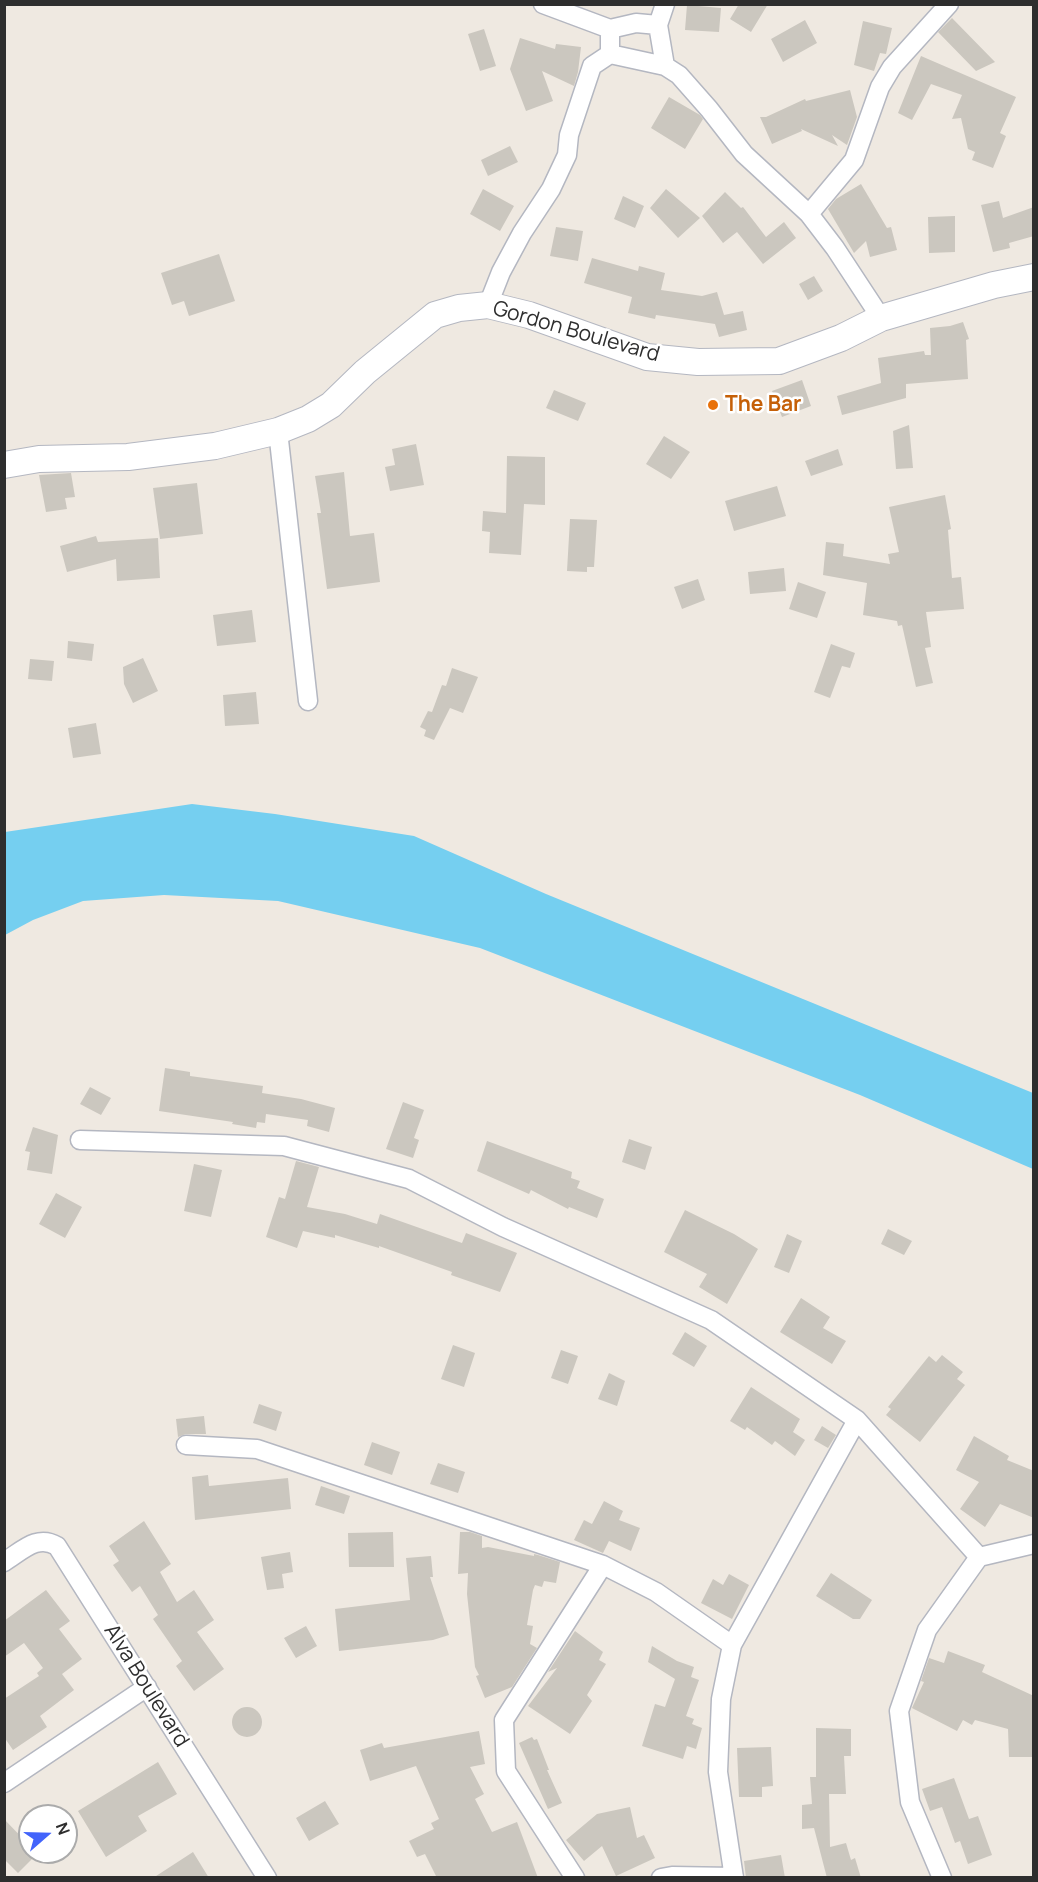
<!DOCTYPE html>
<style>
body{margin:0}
#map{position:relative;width:1038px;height:1882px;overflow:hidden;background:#efe9e1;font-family:Manrope,sans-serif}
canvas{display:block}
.frame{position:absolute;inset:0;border:6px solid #2e2e2e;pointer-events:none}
.north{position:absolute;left:18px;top:1804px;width:60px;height:60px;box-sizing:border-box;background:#fff;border:2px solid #ababab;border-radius:50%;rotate:70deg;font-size:16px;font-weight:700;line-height:24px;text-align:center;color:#2e2e2e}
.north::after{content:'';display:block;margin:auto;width:21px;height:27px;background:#4264fb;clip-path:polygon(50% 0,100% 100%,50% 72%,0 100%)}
</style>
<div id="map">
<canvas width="1038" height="1882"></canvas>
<div class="frame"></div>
<div class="north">N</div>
</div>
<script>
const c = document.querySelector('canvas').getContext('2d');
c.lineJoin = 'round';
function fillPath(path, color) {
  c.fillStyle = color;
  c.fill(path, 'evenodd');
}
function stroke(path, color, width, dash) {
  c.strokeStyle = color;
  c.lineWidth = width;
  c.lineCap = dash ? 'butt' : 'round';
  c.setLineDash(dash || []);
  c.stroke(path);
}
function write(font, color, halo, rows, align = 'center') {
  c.font = font + ' Manrope,sans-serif';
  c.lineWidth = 5;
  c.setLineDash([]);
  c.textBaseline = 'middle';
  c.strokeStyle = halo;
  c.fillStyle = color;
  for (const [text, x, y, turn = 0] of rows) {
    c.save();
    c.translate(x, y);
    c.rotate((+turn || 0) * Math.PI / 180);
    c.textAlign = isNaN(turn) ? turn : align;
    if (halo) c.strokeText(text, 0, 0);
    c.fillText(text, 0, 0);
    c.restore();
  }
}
fillPath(new Path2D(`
 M192,804L275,814L414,836L546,894L1033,1093V1169L860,1095L480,948L278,901L164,895L83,901L33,920L5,935V832Z`), '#75cff0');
fillPath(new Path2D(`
 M739,4H768L751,32L730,19Z
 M687,5L721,8L719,32L685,30Z
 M952,18L995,62L976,71L938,32Z
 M805,20L817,43L783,62L771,39Z
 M863,21L892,28L886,54L880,53L874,71L854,65Z
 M484,29L496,66L480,71L468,34Z
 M520,38L555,49L556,44L581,47L578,72L574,86L542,71L553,101L526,111L510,69Z
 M921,56L1016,97L1000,133L1006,136L993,168L972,160L975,152L968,149L961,118L952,119L962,95L931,84L912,120L898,113Z
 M850,90L857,117L847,145L832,135L838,146L801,129L802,131L772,144L760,117H766L805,99L806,101Z
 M669,97L700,115L703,119L685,149L651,128Z
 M510,146L518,162L488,176L481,160Z
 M861,184L887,228L891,227L897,250L870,257L866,241L854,253L828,209L836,199Z
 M483,189L514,206L500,231L470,214Z
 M666,189L700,218L678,238L650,208Z
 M725,192L741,208L743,207L766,237L784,222L796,238L763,264L737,232L723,243L702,216Z
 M623,196L644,206L635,228L614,219Z
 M999,201L1003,218L1034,207V236L1009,243L1010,248L993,252L981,205Z
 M955,216V252L929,253L928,217Z
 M556,227L583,231L578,261L550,256Z
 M219,254L235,301L189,316L184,301L172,305L161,273Z
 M592,258L638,271L639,266L665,273L661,290L702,296L717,292L724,315L743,311L747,330L719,337L715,324L656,315L655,319L628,313L632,297L584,283Z
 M814,276L823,291L808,300L799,284Z
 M963,322L969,339L966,340L968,379L906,384V398L842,415L837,396L881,383L878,358L924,351L925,355H931L930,328L950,326Z
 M802,380L811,406L782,417L772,391Z
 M554,390L586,403L578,421L546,408Z
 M909,425L913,468L896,469L893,431Z
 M664,436L690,452L671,479L646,464Z
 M416,444L424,485L390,491L385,467L395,465L392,449Z
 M838,449L843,465L811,476L805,461Z
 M507,456L545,457V505L524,504L521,555L489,553L490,532L482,531L483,511L506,513Z
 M344,472L350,536L374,533L380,582L327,589L317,513H321L315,476Z
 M71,473L75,497L65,498L67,509L46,512L39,475Z
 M197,483L203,534L160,539L153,488Z
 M777,486L786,516L734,531L725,501Z
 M945,495L951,529L948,530L952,578L961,577L964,609L926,612L931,647L925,648L933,683L916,687L902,625L898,626L897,621L863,615L867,583L823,575L826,542L844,544L843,556L890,564L888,554L899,552L889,507Z
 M570,519L597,520L594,567H587V572L567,571Z
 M96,536L98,542L158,538L160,578L117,581L116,559L67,572L60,546Z
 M784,568L786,591L750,594L748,572Z
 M698,579L705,600L682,609L674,587Z
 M798,582L826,592L817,618L789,609Z
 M252,610L256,642L217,646L213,615Z
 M68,641L94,644L92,661L67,658Z
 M831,644L855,653L850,668L842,666L830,698L814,692Z
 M143,658L158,691L133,703L124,684L123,667Z
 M30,659L54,661L52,681L28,679Z
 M452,668L478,677L463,713L450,708L434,740L424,736L426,730L420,727L428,711L432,712L442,685L446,686Z
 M256,692L259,724L225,726L223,695Z
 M96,723L101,754L73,758L68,728Z
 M165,1068L190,1072V1076L263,1086L262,1093L301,1099L335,1108L329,1132L307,1126L308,1120L266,1114L265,1123L257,1122L256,1128L232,1124L233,1122L159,1111Z
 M90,1087L111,1098L101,1115L80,1104Z
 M403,1102L424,1110L414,1138L419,1140L413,1158L386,1149Z
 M33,1127L58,1135L52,1174L27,1170L30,1152L25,1151Z
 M629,1139L652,1147L645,1170L622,1162Z
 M487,1141L572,1172L571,1178L580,1181L577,1188L604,1199L597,1218L569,1207L568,1209L531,1190L529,1194L477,1171Z
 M296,1161L319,1167L307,1207L345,1214L377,1224L380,1214L462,1243L466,1233L517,1253L500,1292L451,1275L452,1272L379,1246V1248L335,1235V1238L303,1231L297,1248L266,1237L279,1197L285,1199Z
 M194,1164L222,1170L211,1217L184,1211Z
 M56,1193L82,1207L65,1238L39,1224Z
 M685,1210L734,1234L758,1249L727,1304L699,1287L707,1274L664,1252Z
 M888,1229L912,1241L904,1255L881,1244Z
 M787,1234L802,1241L789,1273L774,1267Z
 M801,1298L830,1317L823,1328L846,1341L832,1364L780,1332Z
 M685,1332L707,1346L694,1367L672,1354Z
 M453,1345L475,1353L464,1387L441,1379Z
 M561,1350L578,1356L568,1384L551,1378Z
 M942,1355L963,1372L957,1379L965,1385L920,1442L886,1415L891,1409L888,1407L929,1356L936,1362Z
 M609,1373L625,1381L617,1406L598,1399Z
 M751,1387L800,1419L793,1432L805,1440L795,1456L775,1441L772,1445L747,1427L745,1430L730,1421Z
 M259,1404L282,1412L276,1431L253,1423Z
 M204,1416L206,1434H186L178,1437L176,1419Z
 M822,1426L836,1435L828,1448L814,1440Z
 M974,1436L1009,1456L1007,1460L1034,1471V1518L1000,1504L985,1527L960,1509L979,1482L956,1470Z
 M372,1442L400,1452L392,1475L364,1465Z
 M438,1463L465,1472L458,1493L430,1484Z
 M208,1475L209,1486L288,1478L291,1509L195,1520L192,1477Z
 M321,1486L350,1496L344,1514L315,1505Z
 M604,1501L623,1511L619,1520L640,1528L631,1551L609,1541L603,1553L574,1540L584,1520L592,1524Z
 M144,1521L171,1564L160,1572L177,1602L194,1590L214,1620L197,1632L224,1669L194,1691L176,1666L182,1661L153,1619L158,1615L140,1586L132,1592L113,1565L119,1561L109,1546Z
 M393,1532L394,1567H349L348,1533Z
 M460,1532H470L482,1536V1548L488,1547L534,1556V1554L538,1555L560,1562L556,1583L544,1581L542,1587L535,1585L533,1590L527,1625L533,1626L530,1644L537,1648L512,1687L485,1698L476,1676L479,1675L475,1667L467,1594L468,1573L458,1574Z
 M290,1552L293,1572L282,1574L284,1588L267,1590L261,1557Z
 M431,1556L433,1577H430L449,1635L433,1640L339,1651L335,1609L410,1600L406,1558Z
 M831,1573L872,1600L860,1619H853L816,1596Z
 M729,1574L749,1585L732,1619L701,1603L713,1579L723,1585Z
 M46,1590L70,1621L59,1629L82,1659L62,1674L74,1690L40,1716L47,1727L13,1750L4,1737V1699L39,1676L37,1673L43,1668L24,1643L4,1657V1621Z
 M306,1626L317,1646L296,1658L284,1638Z
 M575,1631L603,1652L599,1660L606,1664L587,1695L592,1701L570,1734L528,1706L557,1668L548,1672Z
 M652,1646L677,1661L694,1667L691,1677L699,1680L686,1716L694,1719L692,1724L702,1728L696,1749L687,1746L683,1759L642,1746L655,1704L665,1707L675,1679L648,1662Z
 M948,1651L985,1665L982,1672L1034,1696V1757H1009L1008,1729L975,1720L972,1725L963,1720L957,1731L912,1708L924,1682L921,1681L929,1658L944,1663Z
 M232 1722a15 15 0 1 1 30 0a15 15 0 1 1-30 0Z
 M816,1728L851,1729V1756H844L846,1794H829L830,1847L846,1843L851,1860L855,1858L861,1878H827L814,1828L802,1829V1805L812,1804L810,1777H816Z
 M479,1731L485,1764L470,1767L484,1794L475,1799L492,1832L517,1822L538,1878H437L425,1854L417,1857L409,1841L434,1829L431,1823L439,1819L416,1766L370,1781L360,1750L382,1743L384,1748Z
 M532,1737L534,1740L537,1739L549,1770H547L562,1803L548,1809L519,1743Z
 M771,1747L773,1786L762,1787V1797H739L737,1748Z
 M158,1762L177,1794L138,1816L147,1831L106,1857L78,1811Z
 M954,1778L969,1819L978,1816L992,1855L968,1864L960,1841L955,1843L942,1807L930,1811L922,1789Z
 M325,1801L339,1824L309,1841L296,1818Z
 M630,1807L637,1838L644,1835L655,1858L616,1876L602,1846L584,1861L566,1840L597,1814Z
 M4,1819L30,1846V1852L37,1854L18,1873L4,1859Z
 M193,1852L209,1878H153Z
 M781,1855L785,1878H746L744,1861Z`), '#cbc7bf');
const street = new Path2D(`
 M543,4L610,29V54
 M610,29L636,23L658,25
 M665,66L658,25L665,4
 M809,214L854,160L880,87L892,67L949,4
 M488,305L501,272L522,233L551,189L567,155L569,135L592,66L610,54L665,66L679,75L709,109L744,154L809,214L835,248L881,318
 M278,431L308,701
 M80,1140L284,1146L409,1179L503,1227L711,1320L857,1420L979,1557
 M186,1445L257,1449L603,1565L656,1592L732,1645
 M4,1562C22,1551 37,1534 57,1546L267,1878
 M4,1783L147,1687
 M575,1878L506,1771L504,1720L603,1565
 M661,1878L672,1876L734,1877
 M734,1878L718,1772L721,1699L732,1645L857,1420
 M942,1878L910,1802L899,1711L927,1630L979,1557L1034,1544`);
const secondary = new Path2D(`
 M4,465L39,459L128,457L215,446L278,431L308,419L331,405L365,372L435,315L459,308L488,305L529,315L647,357L698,362L779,361L841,338L881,318L994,285L1034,277`);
stroke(street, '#b4b7c1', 21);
stroke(secondary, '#b4b7c1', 28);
stroke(street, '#fff', 18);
stroke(secondary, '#fff', 26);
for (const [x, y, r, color] of [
 [713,405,6,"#e8710a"]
]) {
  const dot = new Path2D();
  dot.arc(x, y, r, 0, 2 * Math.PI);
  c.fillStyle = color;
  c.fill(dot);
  stroke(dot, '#fff', 2);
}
write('21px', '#2e2e2e', '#fff', [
 ["Gordon Boulevard",576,332,16],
 ["Alva Boulevard",146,1686,58]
]);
write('bold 21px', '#c56008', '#fff', [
 ["The Bar",725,405]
], 'left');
</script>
